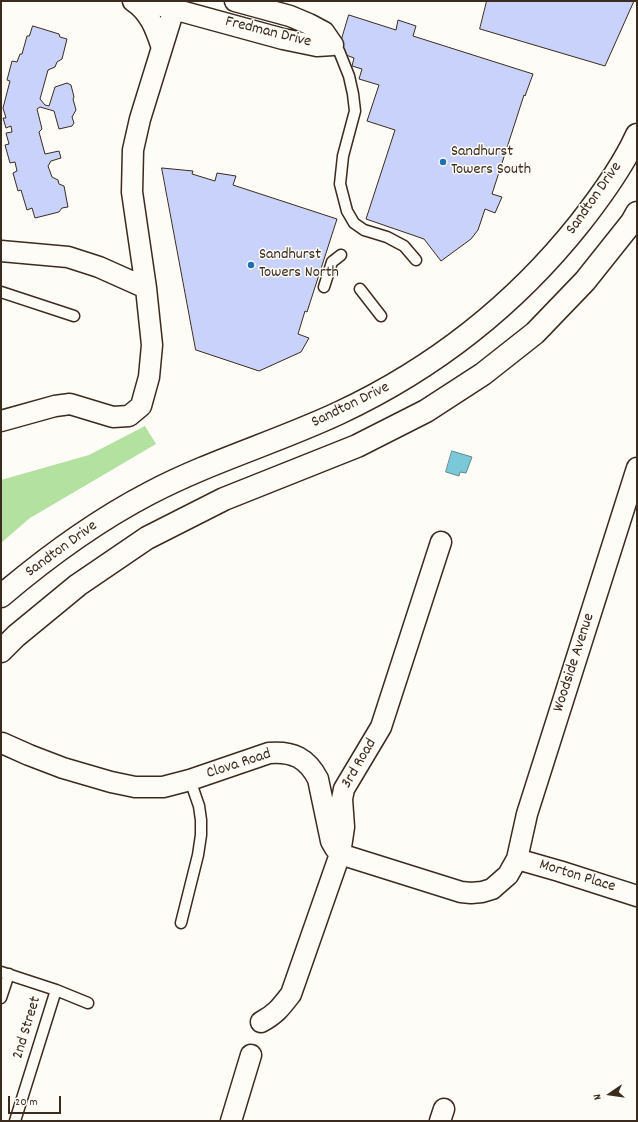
<!DOCTYPE html>
<style>
body{margin:0}
#map{position:relative;width:638px;height:1122px;overflow:hidden;background:#fdfcf7;font-family:Dekko,sans-serif}
canvas{display:block}
.frame{position:absolute;inset:0;border:2px solid #3b2a1e;pointer-events:none}
.north{position:absolute;left:590px;top:1074px;width:40px;height:40px;-webkit-text-stroke:3px #fdfcf7;paint-order:stroke;rotate:257deg;font-size:11px;font-weight:700;line-height:16px;text-align:center;color:#3b2a1e}
.north::after{content:'';display:block;margin:auto;width:14px;height:18px;background:#3b2a1e;clip-path:polygon(50% 0,100% 100%,50% 72%,0 100%)}
.scale{position:absolute;left:8px;top:1096px;width:53px;height:18px;box-sizing:border-box;border:2px solid #3b2a1e;border-top:0;padding-left:5px;font-size:12px;line-height:14px;white-space:nowrap;color:#3b2a1e;-webkit-text-stroke:3px #fdfcf7;paint-order:stroke}
</style>
<div id="map">
<canvas width="638" height="1122"></canvas>
<div class="frame"></div>
<div class="north">N</div>
<div class="scale">20 m</div>
</div>
<script>
const c = document.querySelector('canvas').getContext('2d');
c.lineJoin = 'round';
function fillPath(path, color) {
  c.fillStyle = color;
  c.fill(path, 'evenodd');
}
function stroke(path, color, width, dash) {
  c.strokeStyle = color;
  c.lineWidth = width;
  c.lineCap = dash ? 'butt' : 'round';
  c.setLineDash(dash || []);
  c.stroke(path);
}
function write(font, color, halo, rows, align = 'center') {
  c.font = font + ' Dekko,sans-serif';
  c.lineWidth = 3;
  c.setLineDash([]);
  c.textBaseline = 'middle';
  c.strokeStyle = halo;
  c.fillStyle = color;
  for (const [text, x, y, turn = 0] of rows) {
    c.save();
    c.translate(x, y);
    c.rotate((+turn || 0) * Math.PI / 180);
    c.textAlign = isNaN(turn) ? turn : align;
    if (halo) c.strokeText(text, 0, 0);
    c.fillText(text, 0, 0);
    c.restore();
  }
}
fillPath(new Path2D(`
 M145,426L156,444L30,518L1,543V480L89,455Z`), '#b2e1a0');
const water = new Path2D(`
 M452,451L472,457L466,473L460,472L459,476L446,472Z`);
fillPath(water, '#7ac8d8');
stroke(water, '#61898e', 1);
const building = new Path2D(`
 M487,1H634L605,66L480,29Z
 M349,15L396,30L398,20L416,26L413,36L533,74L525,96L524,95L492,194L502,197L495,213L485,209L478,230L471,239L441,261L424,239L366,219L395,130L367,121L379,85L359,79L362,69L352,66L354,58L346,55L341,46V41Z
 M33,26L59,34L60,37L67,39L62,59L57,62L55,67L48,70L40,99L45,105L49,106L55,87L67,83L71,85L74,97L73,99L76,110L72,117L74,123L72,126L59,129L54,111L40,107L37,109L42,129L39,132L45,154L59,151L61,158L51,161L48,166L52,177L58,180L59,184L64,186L68,207L62,208L59,212L35,218L32,208L27,210L21,190L18,191L13,173L17,171L15,162L10,163L5,145L9,144L6,133L12,132L11,126L6,128L3,118H6L3,108L10,81L7,80L12,61L17,62L20,54H22L27,36H29Z
 M162,168L193,171L192,174L215,181L217,173L236,176L233,185L337,219L307,312L305,311L298,334L309,338L301,352L259,371L196,350Z`);
fillPath(building, '#c8d2fa');
stroke(building, '#3b2a1e', 1);
const lane = new Path2D(`
 M333,45L339,51L349,76L353,94L355,111L343,156L340,184L347,211L354,223L364,230L387,237L404,246L416,260
 M324,287L332,262L341,255
 M360,289L381,316
 M1,292L74,316
 M181,923L198,855L201,835V820L199,806L190,780
 M1,972L56,990L88,1003
 M1,998L9,974
 M15,1121L56,990`);
const street = new Path2D(`
 M133,1C150,12 156,30 162,48
 M144,1L283,39L317,46L333,45
 M235,1L290,16L309,24L324,32L333,45
 M1,251L68,257L99,267L146,288L132,192L133,150L140,119L174,9L176,1
 M1,421L55,406L70,404L113,417L129,416L141,406L149,377L152,345L146,288
 M2,743L29,755L63,768L111,782L135,787H163L190,780L269,753C293,751 307,758 318,779L331,841L335,848L340,854L461,892L471,893L482,892L492,889L508,875L517,859L527,814L637,468
 M517,859L559,871L637,896
 M261,1022C276,1014 281,1007 291,994L340,854L344,827L342,799L344,789L381,727L441,542
 M231,1121L251,1055
 M440,1121L444,1109`);
const secondary = new Path2D(`
 M1,596C47,557 96,521 150,493C211,461 277,442 339,413C435,368 514,306 580,223C602,195 623,166 637,135
 M1,651L16,636L78,585L147,538L224,499L357,446L426,411L483,374L535,333L585,281L632,222L637,213`);
stroke(lane, '#3b2a1e', 13);
stroke(street, '#3b2a1e', 23);
stroke(secondary, '#3b2a1e', 25);
stroke(lane, '#fdfcf7', 10);
stroke(street, '#fdfcf7', 20);
stroke(secondary, '#fdfcf7', 22);
for (const [x, y, r, color] of [
 [443,162,4,"#1f6fb2"],
 [251,265,4,"#1f6fb2"]
]) {
  const dot = new Path2D();
  dot.arc(x, y, r, 0, 2 * Math.PI);
  c.fillStyle = color;
  c.fill(dot);
  stroke(dot, '#fdfcf7', 1.5);
}
write('16px', '#3b2a1e', '#fdfcf7', [
 ["Fredman Drive",268,33,14],
 ["Sandton Drive",595,199,-55],
 ["Sandton Drive",351,406,-26],
 ["Sandton Drive",62,550,-36],
 ["Woodside Avenue",575,663,-72],
 ["3rd Road",360,764,-60],
 ["Clova Road",239,765,-18],
 ["Morton Place",577,877,17],
 ["2nd Street",28,1028,-73]
]);
write('16px', '#3b2a1e', '#fdfcf7', [
 ["Sandhurst",451,153],
 ["Towers South",451,171],
 ["Sandhurst",259,256],
 ["Towers North",259,274]
], 'left');
</script>
